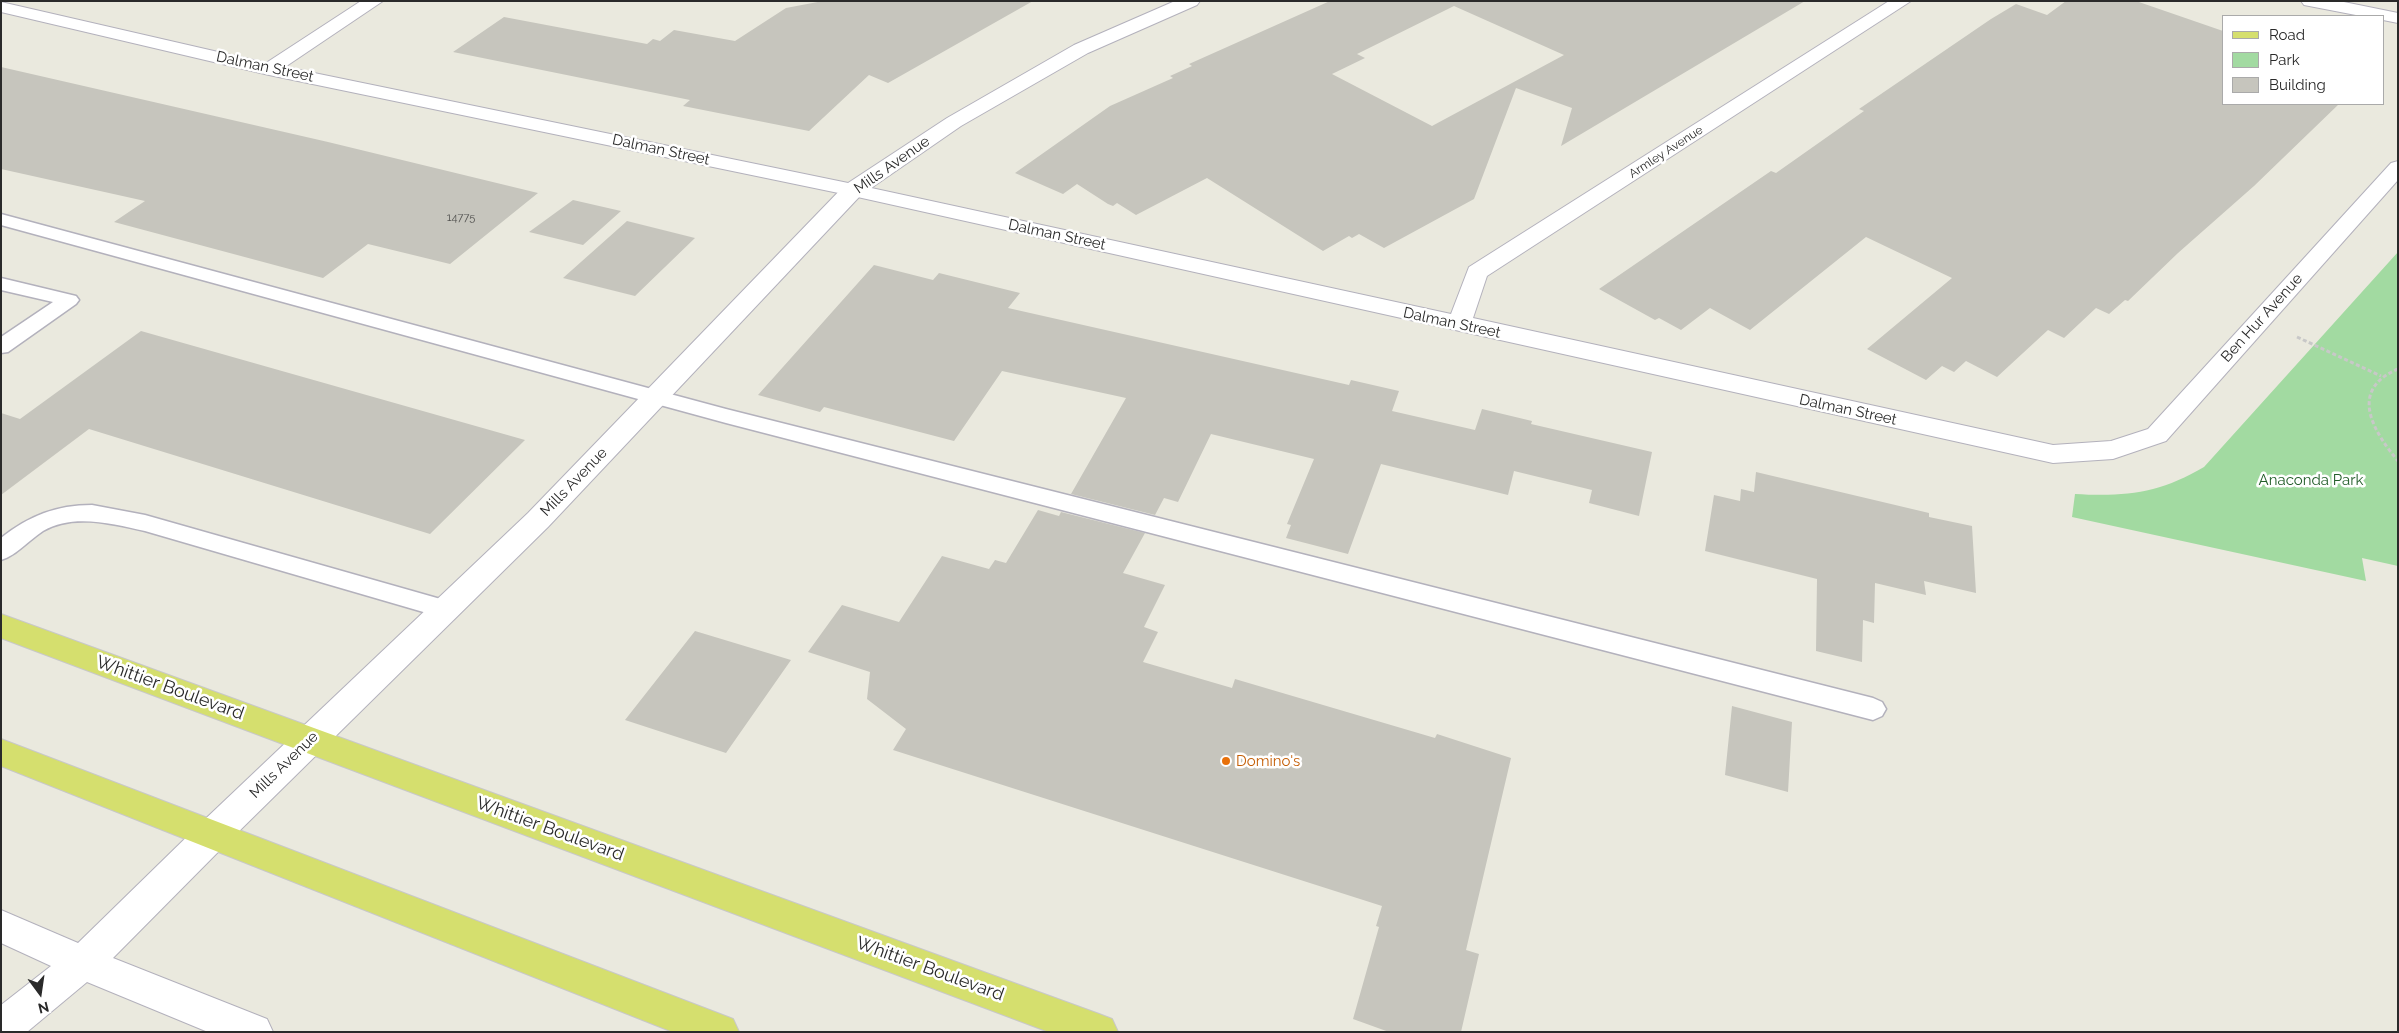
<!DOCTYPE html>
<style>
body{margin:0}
#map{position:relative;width:2399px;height:1033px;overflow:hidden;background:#eae9de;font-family:Raleway,sans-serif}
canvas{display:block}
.frame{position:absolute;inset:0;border:2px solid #2a2a2a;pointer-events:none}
.legend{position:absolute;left:2222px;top:15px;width:162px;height:90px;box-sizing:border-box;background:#fff;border:1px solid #aaa;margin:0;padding:6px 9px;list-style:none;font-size:15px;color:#2a2a2a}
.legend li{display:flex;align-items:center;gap:10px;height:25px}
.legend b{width:25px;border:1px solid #aaa}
.north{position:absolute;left:15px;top:968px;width:50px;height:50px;-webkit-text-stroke:4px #fff;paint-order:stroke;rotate:166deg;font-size:14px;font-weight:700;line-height:20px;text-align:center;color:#2a2a2a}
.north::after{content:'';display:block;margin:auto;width:18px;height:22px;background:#2a2a2a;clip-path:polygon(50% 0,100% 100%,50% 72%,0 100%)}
</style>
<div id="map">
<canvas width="2399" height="1033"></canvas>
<div class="frame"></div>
<ul class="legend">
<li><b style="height:6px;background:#d5df6e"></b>Road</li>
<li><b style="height:14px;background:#a2daa1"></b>Park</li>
<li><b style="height:14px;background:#c6c5bd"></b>Building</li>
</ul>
<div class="north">N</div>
</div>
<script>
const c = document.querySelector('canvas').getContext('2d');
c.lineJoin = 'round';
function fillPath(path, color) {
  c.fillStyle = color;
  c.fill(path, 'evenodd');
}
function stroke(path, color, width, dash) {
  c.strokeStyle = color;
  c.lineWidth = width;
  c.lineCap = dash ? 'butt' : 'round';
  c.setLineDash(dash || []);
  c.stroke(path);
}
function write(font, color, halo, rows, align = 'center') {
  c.font = font + ' Raleway,sans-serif';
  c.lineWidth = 5;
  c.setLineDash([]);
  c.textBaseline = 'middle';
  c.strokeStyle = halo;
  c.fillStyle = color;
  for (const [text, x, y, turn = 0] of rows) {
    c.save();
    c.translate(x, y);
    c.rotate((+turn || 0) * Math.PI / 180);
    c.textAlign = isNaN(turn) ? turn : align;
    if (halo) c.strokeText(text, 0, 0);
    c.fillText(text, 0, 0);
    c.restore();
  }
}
fillPath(new Path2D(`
 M2398,252V566L2362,558L2366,581L2072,517L2075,494C2126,497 2160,493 2204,467Z`), '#a2daa1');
fillPath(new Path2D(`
 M823,1H1033L888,83L869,75L809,131L683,106L690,100L453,52L504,17L647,44L653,39L660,41L674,30L735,41L786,8Z
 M1330,1H1805L1561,146L1572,108L1516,88L1474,199L1384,248L1359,234L1352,238L1349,236L1323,251L1207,178L1136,215L1117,203L1113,206L1108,204L1077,184L1063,194L1015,173L1110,106L1173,78L1170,76L1192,66L1189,64ZM1454,6L1564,55L1432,126L1332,74L1365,58L1357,54Z
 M2066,1H2136L2223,31V104H2339L2254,186L2178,253L2128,301L2125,300L2109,314L2096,308L2064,338L2048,330L1997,377L1966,361L1954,372L1942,366L1926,380L1867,349L1952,278L1866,237L1750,330L1710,308L1681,330L1659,318L1655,320L1599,289L1771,171L1776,173L1864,111L1859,109L1991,19L2016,4L2047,15Z
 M1,67L328,142L538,193L450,264L368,244L323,278L114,222L145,201L1,169Z
 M573,200L621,211L583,245L529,232Z
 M627,221L695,238L635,296L563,278Z
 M874,265L933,280L939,273L1020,293L1008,308L1349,385L1351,380L1399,391L1392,411L1475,430L1482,409L1532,421L1531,424L1652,452L1639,516L1589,503L1592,490L1514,471L1508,495L1381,464L1348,554L1286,538L1291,525L1287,524L1314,459L1211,434L1178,502L1164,498L1155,515L1071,494L1126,398L1002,371L954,441L824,407L820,412L758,395Z
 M141,331L525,440L430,534L89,429L1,495V413L20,419Z
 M1756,472L1929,513V517L1972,526L1976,593L1924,581L1926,595L1875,583L1874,623L1863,620L1862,662L1816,651L1817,579L1705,551L1714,495L1740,501L1741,489L1754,492Z
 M1038,510L1059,516L1061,512L1145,533L1123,573L1165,585L1144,627L1158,632L1143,662L1232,688L1235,679L1435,738L1437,734L1511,758L1466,950L1479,954L1461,1032H1389L1353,1019L1379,927L1376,926L1382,906L893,750L906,729L867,699L870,672L808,652L842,605L899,622L942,556L989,569L995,560L1006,563Z
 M695,631L791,660L726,753L625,720Z
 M1732,706L1792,722L1788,792L1725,775Z`), '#c6c5bd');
const service = new Path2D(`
 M1,214L726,409L1873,698L1882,702L1886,709L1882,716L1873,720L726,423L1,225Z
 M1,278L76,296L79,300L76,304L8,352L1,353V337L53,302L1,290Z
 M92,505L145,515L444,600L452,602L456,609L452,616L444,618L145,531C113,524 73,513 43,531C29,540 17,555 1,560V538C29,516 56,505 92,505Z`);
const minor = new Path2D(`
 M361,1H383L285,67L853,184L1451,314L1469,267L1889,1H1911L1487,276L1473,318L2053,445L2111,441L2148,429L2391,163L2398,161V180L2166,441L2113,459L2053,463L853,196L269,75L1,12V2L266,63Z
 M2301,1H2339L2398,13V23L2383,20V16H2361L2304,5Z
 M212,820L224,824L229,835L224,846L113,958L267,1019L273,1032H208L87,982L27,1032H1V1005L51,966L1,943V910L78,943L200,824Z`);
const tertiary = new Path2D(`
 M1175,1H1200L1197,5L1088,53L961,126L861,195L548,527L224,846L212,850L200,846L195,835L200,824L528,513L845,185L947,118L1074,45Z`);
const primary = new Path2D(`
 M1,614L1099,1014L1112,1019L1118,1032H1049L1,638Z
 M1,739L720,1014L733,1019L739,1032H673L1,766Z`);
stroke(service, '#b3b1bc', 3);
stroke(minor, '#b3b1bc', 2);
stroke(tertiary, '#b3b1bc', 2);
stroke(primary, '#c8c8c8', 2);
stroke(new Path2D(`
 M2297,337L2381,376
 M2398,369C2348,390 2373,431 2398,461`), '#c8c8c8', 3, [4, 2.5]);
fillPath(service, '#fff');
fillPath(minor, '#fff');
fillPath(tertiary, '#fff');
fillPath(primary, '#d5df6e');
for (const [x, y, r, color] of [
 [1226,761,5,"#e8710a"]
]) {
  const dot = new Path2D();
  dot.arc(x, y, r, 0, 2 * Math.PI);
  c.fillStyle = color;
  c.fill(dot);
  stroke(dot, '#fff', 2);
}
write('11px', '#51514f', null, [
 ["14775",461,218]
]);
write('12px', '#2a2a2a', '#fff', [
 ["Armley Avenue",1666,152,-33]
]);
write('15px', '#2a2a2a', '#fff', [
 ["Dalman Street",265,67,12],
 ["Dalman Street",661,150,12],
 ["Mills Avenue",892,165,-35],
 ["Dalman Street",1057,235,12],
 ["Ben Hur Avenue",2262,318,-48],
 ["Dalman Street",1452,323,12],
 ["Dalman Street",1848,410,12],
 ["Mills Avenue",574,482,-46],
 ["Mills Avenue",284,765,-44]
]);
write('15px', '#235e2a', '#fff', [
 ["Anaconda Park",2311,480]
]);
write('15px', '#c56008', '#fff', [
 ["Domino's",1236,761]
], 'left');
write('18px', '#2a2a2a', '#fff', [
 ["Whittier Boulevard",170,688,20],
 ["Whittier Boulevard",550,829,20],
 ["Whittier Boulevard",930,969,20]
]);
</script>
